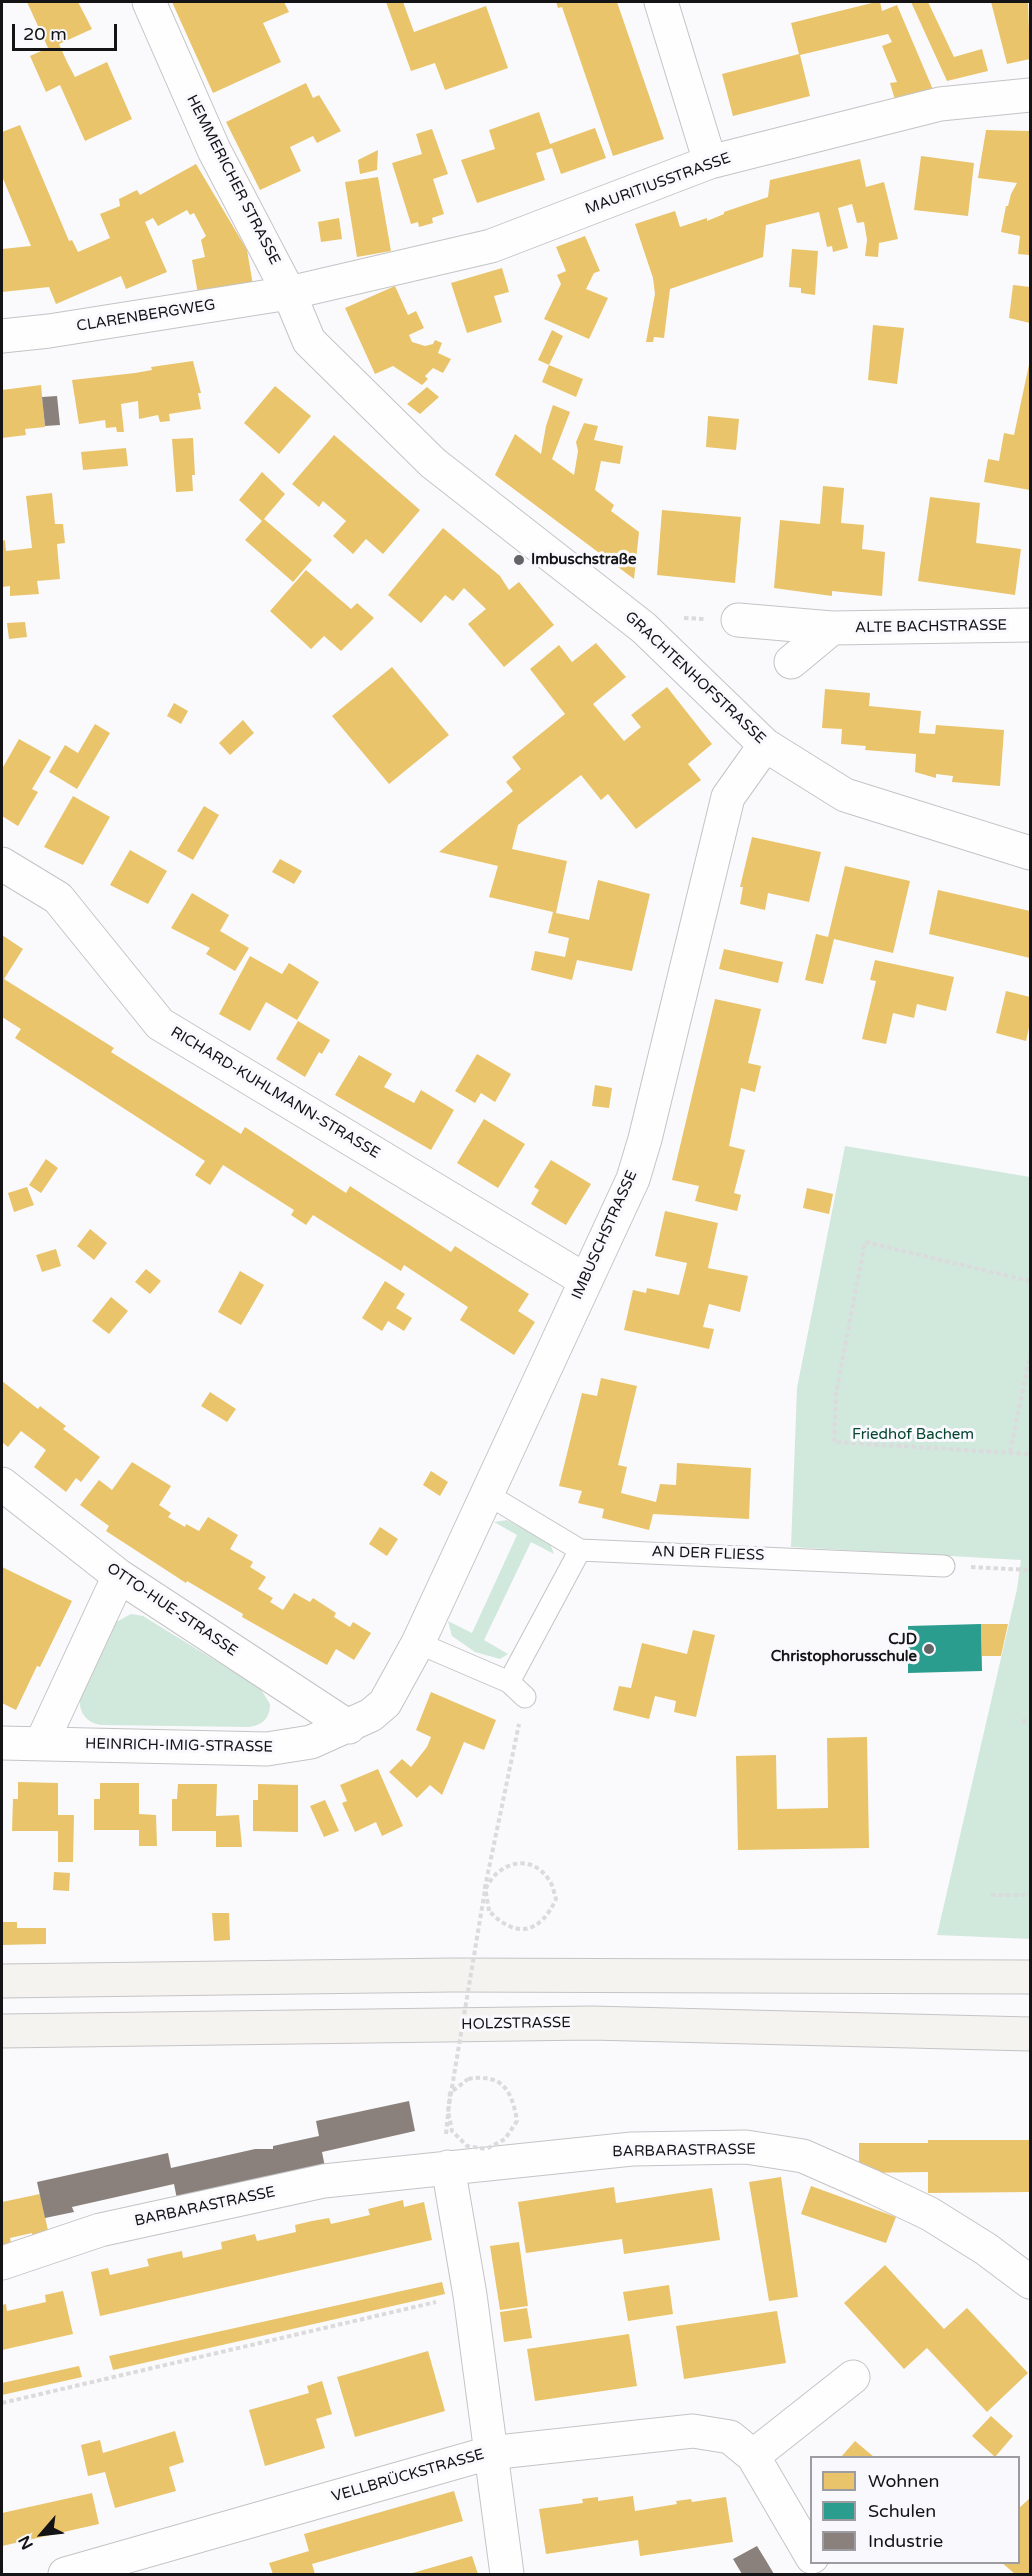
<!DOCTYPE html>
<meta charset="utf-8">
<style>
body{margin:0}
#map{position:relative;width:1032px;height:2576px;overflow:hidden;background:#fafafc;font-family:"Varela Round",sans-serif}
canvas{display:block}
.frame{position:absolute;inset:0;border:3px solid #141416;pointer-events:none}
.legend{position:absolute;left:810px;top:2456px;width:210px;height:108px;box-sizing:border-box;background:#f9f9fd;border:2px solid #9d9da1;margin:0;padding:8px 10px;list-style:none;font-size:18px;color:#141416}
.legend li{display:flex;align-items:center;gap:12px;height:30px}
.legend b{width:30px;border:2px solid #9d9da1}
.north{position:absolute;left:12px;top:2504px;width:60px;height:60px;-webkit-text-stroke:4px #f9f9fd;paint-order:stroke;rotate:242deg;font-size:16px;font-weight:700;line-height:24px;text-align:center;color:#141416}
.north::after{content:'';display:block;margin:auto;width:21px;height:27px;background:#141416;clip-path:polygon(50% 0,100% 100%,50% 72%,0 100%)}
.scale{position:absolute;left:12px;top:24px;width:105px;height:27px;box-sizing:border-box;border:3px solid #141416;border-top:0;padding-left:8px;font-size:18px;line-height:21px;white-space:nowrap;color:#141416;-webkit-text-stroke:4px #f9f9fd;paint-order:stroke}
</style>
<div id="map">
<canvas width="1032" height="2576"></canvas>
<div class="frame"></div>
<ul class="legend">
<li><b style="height:16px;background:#e9c46a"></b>Wohnen</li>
<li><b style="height:16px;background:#2a9d8f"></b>Schulen</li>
<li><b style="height:16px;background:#8a817c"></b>Industrie</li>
</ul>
<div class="north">N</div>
<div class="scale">20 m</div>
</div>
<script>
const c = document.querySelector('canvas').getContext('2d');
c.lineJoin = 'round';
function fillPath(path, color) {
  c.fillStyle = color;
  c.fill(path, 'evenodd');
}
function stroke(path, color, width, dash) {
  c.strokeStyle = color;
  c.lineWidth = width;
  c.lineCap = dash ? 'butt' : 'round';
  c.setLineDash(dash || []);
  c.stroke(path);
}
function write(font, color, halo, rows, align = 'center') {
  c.font = font + ' "Varela Round",sans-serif';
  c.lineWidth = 6;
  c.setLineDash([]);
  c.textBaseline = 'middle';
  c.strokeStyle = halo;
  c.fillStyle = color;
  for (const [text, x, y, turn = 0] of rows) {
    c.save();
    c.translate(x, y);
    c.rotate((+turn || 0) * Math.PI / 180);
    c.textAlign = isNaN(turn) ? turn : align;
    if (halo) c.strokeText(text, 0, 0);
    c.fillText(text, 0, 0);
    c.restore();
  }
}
fillPath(new Path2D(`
 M845,1146L1030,1177V1939L937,1935L1017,1589L1021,1560L791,1547L797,1388Z
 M507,1520L550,1543L554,1554L531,1542L484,1640L508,1654L500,1659L475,1652L452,1636L448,1621L472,1633L517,1535L494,1522Z
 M131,1614L143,1616L260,1688L270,1704C270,1718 263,1725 249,1727L101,1725C88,1723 79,1714 80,1700L116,1622Z`), '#d1e8dd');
fillPath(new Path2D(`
 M27,2H78L92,29L59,44L67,62L75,77L107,62L132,119L85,141L60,85L46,92L30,56L48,48Z
 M172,2H284L289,12L263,23L281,62L213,93Z
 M386,2H403L414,32L486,6L508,68L445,90L435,63L411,71Z
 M556,2H617L664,139L613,156L562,7L558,8Z
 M876,2H880L882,11L897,5L934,92L896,103L890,83L897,82L882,46L892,42L888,34L800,55L810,96L733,116L722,74L799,54L791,23Z
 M911,2H928L954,57L982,49L988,71L947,81Z
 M991,2H1028L1030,59L1007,64Z
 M306,83L313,98L319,95L341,131L317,143L313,136L290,147L301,171L260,190L226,122Z
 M539,112L550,144L595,128L606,158L561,174L552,148L536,153L545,180L477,203L461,160L495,149L489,130Z
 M20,125L69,241L72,240L78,252L110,238L100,214L120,206L119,199L137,190L140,195L196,164L247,250L253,285L198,294L192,260L205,257L201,240L206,236L194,213L190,215L187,210L158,226L153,218L145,222L167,272L126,289L121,276L56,304L49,287L2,292V249L31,246L2,176V132Z
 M432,129L448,174L433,179L444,214L432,218L433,223L419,227L418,222L411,224L392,163L422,154L416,134Z
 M986,130L1030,131L1029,255L1018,254L1020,236L1001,232L1006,206H1008L1011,194L1017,183L978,178Z
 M378,150L377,170L360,174L358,160Z
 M921,156L974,163L968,216L914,210Z
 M860,159L866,187L884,182L898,239L879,243L878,257L865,256L867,240L864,222L857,223L852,204L838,208L848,248L833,252L832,246L827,247L819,212L766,225L763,257L670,289L664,338L654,337L653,342H646L655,294L653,278L635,224L675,211L680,227L707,218V221L724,214V212L768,197L770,180Z
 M378,177L391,251L357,257L345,182Z
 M339,218L342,239L321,242L318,222Z
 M585,236L600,271L594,273L586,289L608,298L589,339L544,319L561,284L557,275L566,271L556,247Z
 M792,249L818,251L815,295L801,293V288L789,287Z
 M502,268L509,292L494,296L502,322L467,333L451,283Z
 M1013,285L1030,287V323L1009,318Z
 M395,286L408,315L416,311L424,328L409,335L412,342L425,346L433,344L435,340L442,343L438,353L451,359L443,373L433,368L425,376L428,379L422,385L393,366L375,374L345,308Z
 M873,325L904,328L897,384L868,380Z
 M552,330L563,336L549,365L538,360Z
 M1030,360V490L984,482L988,459L999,461L1004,433L1014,435Z
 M193,361L201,393H198L201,409L169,414L170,421L160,422L158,415L139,419L138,401L121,404L124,432H117L116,427L106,428L105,420L79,424L72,380L135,373L152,370L151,367Z
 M549,365L583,379L576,397L542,382Z
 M41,385L45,427L25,429L26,435L2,438V390Z
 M275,386L311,416L279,454L244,423Z
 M427,387L439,397L420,414L407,404Z
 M553,405L570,412L552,459L574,475L578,451L576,442L584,423L598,426L594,440L623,446L620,464L601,461L595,490L614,505L611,511L639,532L634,579L495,475L515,434L541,454L546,426Z
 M708,416L739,419L736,450L706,447Z
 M334,435L420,510L383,554L366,539L353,554L333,536L346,521L323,501L319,507L292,484Z
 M193,438L195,475H192L193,491L176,492L172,439Z
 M126,448L128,466L83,470L81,452Z
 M262,472L285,494L264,519L312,560L293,582L245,540L262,521L239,500Z
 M823,486L844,488L841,523L864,525L862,549L885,552L882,596L832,591V596L774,588L780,520L820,524Z
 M52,493L55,524H63L65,543L57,544L60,579L37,581L39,594L10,596V586L2,587V541L5,540L6,551L32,548L26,496Z
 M930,497L980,503L976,543L1021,549L1015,595L918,581Z
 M662,510L741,517L735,583L657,575Z
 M443,528L500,576L509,590L519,582L554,625L504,667L468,624L486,609L464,588L453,601L445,595L421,623L388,595Z
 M306,570L351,609L357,603L374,618L341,651L324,636L311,649L270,611Z
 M25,622L27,637L9,639L7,623Z
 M596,643L626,677L593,704L624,741L641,727L631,715L667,687L712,744L688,764L701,780L636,829L608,794L601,800L581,775L518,825L512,849L567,861L556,913L589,920L598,880L650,894L632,971L577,960L572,980L531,970L535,951L565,957L569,938L548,933L553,912L489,897L498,866L439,852L513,791L506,782L521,769L512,757L565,714L530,669L559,645L572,662Z
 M392,667L449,735L389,784L332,716Z
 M825,689L870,693L869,706L921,711L919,733L935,734L936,725L1004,730L1000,786L952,782L953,776L936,774V778L915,772L916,754L865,750L866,746L841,744L842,729L822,728Z
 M174,703L188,711L181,724L167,716Z
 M243,720L254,733L230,755L219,743Z
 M95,724L110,733L77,789L49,772L65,745L78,753Z
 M19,739L51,757L32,789L38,792L18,826L2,816V769Z
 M73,796L110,817L83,865L44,847Z
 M204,806L219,815L193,860L177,851Z
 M752,837L821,852L809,902L768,893L765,910L740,904L743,887H740Z
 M130,850L167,871L148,904L110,885Z
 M280,859L302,871L294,884L272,872Z
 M845,866L910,881L893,953L834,939L823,984L805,980L816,934L828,937Z
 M938,890L1030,911V958L929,934Z
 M192,893L229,915L220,931L249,948L235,971L206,954L210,948L171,928Z
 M2,935L23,949L4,979L114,1048L111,1052L241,1134L245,1127L346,1193L350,1186L451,1252L455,1246L529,1294L518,1311L535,1322L514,1355L460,1320L468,1307L404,1265L401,1271L313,1215L306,1225L291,1215L294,1210L223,1165L210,1185L195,1175L205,1161L15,1038L21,1029L2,1017Z
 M724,949L783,962L778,983L719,969Z
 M250,956L282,974L289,963L319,982L297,1020L266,1002L250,1031L219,1014Z
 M875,960L954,977L946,1011L917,1004L914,1018L893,1013L886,1044L862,1039L876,981L870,980Z
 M1006,991L1030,997V1023L1026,1041L996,1033Z
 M715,999L761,1009L748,1063L761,1066L755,1092L741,1088L729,1146L745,1150L734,1193L741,1195L737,1211L695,1201L699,1186L672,1180Z
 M298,1021L330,1040L322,1054L319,1052L305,1077L276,1059Z
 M477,1054L511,1074L495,1102L481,1093L475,1103L455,1091Z
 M359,1055L392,1074L384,1087L414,1103L421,1090L454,1110L431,1150L335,1095Z
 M595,1085L612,1088L609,1108L592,1106Z
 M484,1119L525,1144L498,1188L457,1163Z
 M46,1159L58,1168L41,1193L29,1185Z
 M551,1160L591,1184L566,1225L531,1204L539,1190L534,1187Z
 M27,1187L34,1205L14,1212L8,1193Z
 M807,1188L833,1194L829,1214L803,1208Z
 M665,1211L718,1223L708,1268L748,1276L740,1312L709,1304L703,1327L714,1329L709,1349L624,1330L633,1290L646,1293L647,1288L679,1295L687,1263L655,1256Z
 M90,1229L107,1243L94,1260L77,1246Z
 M56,1249L61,1266L42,1272L36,1255Z
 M146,1269L161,1281L150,1294L135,1282Z
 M240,1271L264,1285L241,1325L218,1312Z
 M385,1281L405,1294L396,1308L412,1318L404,1331L388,1321L382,1331L362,1318Z
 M111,1297L128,1311L109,1334L92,1321Z
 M601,1378L637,1386L618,1465L627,1467L621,1493L656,1502L660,1484L676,1485L677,1463L751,1468L749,1519L653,1514L649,1530L602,1518L604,1509L578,1503L582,1491L559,1486L582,1393L597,1396Z
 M2,1381L38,1409L40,1406L66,1426L63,1429L100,1457L81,1482L76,1478L66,1492L34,1467L46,1450L21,1431L8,1447L2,1442Z
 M210,1392L236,1409L227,1422L201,1406Z
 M132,1462L171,1486L159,1505L171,1513L168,1517L185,1527L186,1524L199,1531L208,1517L238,1535L230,1549L253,1562L250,1567L266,1577L258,1589L273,1598L270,1602L283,1610L294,1593L310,1602L313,1598L336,1613L334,1617L350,1627L353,1622L371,1633L354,1660L336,1649L327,1665L242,1617L243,1614L187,1581L186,1583L106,1531L109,1526L80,1505L99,1480L112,1490Z
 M431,1471L448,1482L440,1496L423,1485Z
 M380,1527L398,1539L387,1556L369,1544Z
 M2,1567L72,1601L40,1667L37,1666L16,1710L2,1703Z
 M981,1624H1008L1001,1656H982Z
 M693,1630L715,1635L696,1717L674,1712L676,1701L655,1696L649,1719L613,1710L619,1686L631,1688L642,1643L687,1654Z
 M431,1692L496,1720L484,1750L464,1742L442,1795L430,1785L417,1798L389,1772L402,1759L411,1767L427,1747L431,1737L416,1730Z
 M867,1737L869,1848L738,1850L736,1756L776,1755L777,1809L828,1808L827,1738Z
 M378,1769L403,1826L382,1836L376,1822L355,1832L342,1803L347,1801L340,1785Z
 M18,1782L58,1783V1815H74L73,1862H58V1831H12L13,1799H18Z
 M100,1783H139V1814L156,1815L157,1846H139V1830H94V1799H100Z
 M178,1784H217L216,1816L239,1815L242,1847H216V1831H172V1799H177Z
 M258,1784L298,1785V1832L253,1831V1800H258Z
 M325,1800L339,1831L324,1837L310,1806Z
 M54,1872L70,1873L69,1891L53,1890Z
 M212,1913H229L230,1940L214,1941Z
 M2,1922H17V1928H46V1944L2,1945Z
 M928,2140H1030V2192L928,2193V2172L859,2173V2143H928Z
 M781,2177L798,2297L769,2301L749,2182Z
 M811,2186L896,2217L886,2243L801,2214Z
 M614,2187L616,2203L712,2188L720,2240L624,2254L622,2239L526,2253L518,2202Z
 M40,2194L49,2235L33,2238L32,2233L10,2238L11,2243L2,2245V2202Z
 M403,2200L404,2207L424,2202L432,2240L100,2316L91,2272L108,2268L110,2275L149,2266L147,2259L164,2255L182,2251L183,2258L222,2249L221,2242L255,2234L257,2241L296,2232L295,2225L312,2221L329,2218L331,2224L370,2215L368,2209Z
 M519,2242L528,2306L500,2310L490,2246Z
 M885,2265L944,2329L967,2308L1028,2373L987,2412L927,2348L904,2369L844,2303Z
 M442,2282L445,2294L113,2370L109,2356Z
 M669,2285L673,2314L628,2321L623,2292Z
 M63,2291L73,2334L2,2350V2305L6,2304L7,2311L46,2302L45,2295Z
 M527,2308L532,2338L504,2342L500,2312Z
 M777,2311L786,2363L684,2379L676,2326Z
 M629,2334L637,2386L535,2401L527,2349Z
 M428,2351L445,2411L355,2437L337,2377Z
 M79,2366L82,2377L2,2395V2383Z
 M322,2381L332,2414L316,2419L325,2448L265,2466L249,2410L309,2393L307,2386Z
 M991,2416L1013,2436L995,2457L972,2436Z
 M175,2431L184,2462L169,2467L176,2491L115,2508L105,2472L88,2476L81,2445L100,2440L103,2453Z
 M855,2441L874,2457H841Z
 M454,2491L463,2521L312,2564L315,2574H273L269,2563L309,2551L304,2534Z
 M92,2493L99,2524L2,2546V2513Z
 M633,2496L635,2511L677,2504L676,2501L691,2499L692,2502L726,2497L733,2542L640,2556L638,2540L546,2554L539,2509L583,2503L582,2499L598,2497V2501Z
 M1030,2498V2574H1015L1001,2562H1018V2509Z
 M472,2556L478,2574H409Z`), '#e9c46a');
fillPath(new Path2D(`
 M981,1624L982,1671L908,1673V1626Z`), '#2a9d8f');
fillPath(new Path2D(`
 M57,396L60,425L45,426L42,397Z
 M409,2101L415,2131L322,2152L325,2167L177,2199L174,2184L72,2207L74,2212L45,2218L37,2182L168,2153L171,2168L255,2149H273V2146L319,2136L316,2121Z
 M757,2546L765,2559L774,2574H742L733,2559Z`), '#8a817c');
const service = new Path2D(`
 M487,1494L580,1550L944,1566
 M418,1643L509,1682L525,1697
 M509,1682L580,1550`);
const minor = new Path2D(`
 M149,2L214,150L289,293L309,341L433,463L644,628L765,745L845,795L1030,853
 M661,2L710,162
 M2,336L49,331L289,293L491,246L710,162L940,104L1030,95
 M738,620L832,628L1030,625
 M791,662L832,628
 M2,864L58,898L160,1024L585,1280
 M2,1484L119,1576L349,1727
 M2,1743L267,1749L311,1742L371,1715L385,1703L418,1643L633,1179L645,1139L728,797L765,745
 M41,1744L119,1576
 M448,2167L470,2295L507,2574
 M2,2263L100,2230L324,2181L632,2149L746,2147L803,2156L869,2185L930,2214L986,2249L1030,2282
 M753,2456L853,2377
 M65,2574L489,2453L693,2431L730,2437L753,2456L812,2557`);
const secondary = new Path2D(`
 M2,1981L452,1975L1030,1977
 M2,2031L591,2023L1030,2034`);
stroke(service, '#c4c4c6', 23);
stroke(minor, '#c4c4c6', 35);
stroke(secondary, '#c4c4c6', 35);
stroke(new Path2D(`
 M684,618L706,619
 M1030,1281L865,1242L836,1393L834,1442L1030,1454
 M1010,1452L1030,1355
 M971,1567L1030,1570
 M1022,1721H1030
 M991,1895H1030
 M489,1911L485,1887L519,1724
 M446,2134L450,2093L468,2079
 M2,2403L436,2302`), '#dbdbdd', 4, [4.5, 3]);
stroke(service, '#fefeff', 21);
stroke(minor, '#fefeff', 33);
stroke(secondary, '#f5f3ef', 33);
stroke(new Path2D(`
 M468,2079C502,2073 512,2090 517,2121L505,2139L486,2149L467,2146L452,2131L448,2111L485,1890C497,1863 530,1851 549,1880C553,1885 554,1893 556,1899C540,1934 516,1939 489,1911`), '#dbdbdd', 4, [4.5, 3]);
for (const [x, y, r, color] of [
 [519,560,6,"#646466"],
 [929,1649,6,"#646466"]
]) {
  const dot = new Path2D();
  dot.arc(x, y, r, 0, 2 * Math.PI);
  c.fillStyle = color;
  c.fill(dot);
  stroke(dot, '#f9f9fd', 2);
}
write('15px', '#141416', '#f9f9fd', [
 ["HEMMERICHER STRASSE",233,180,63],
 ["MAURITIUSSTRASSE",658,184,-20],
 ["CLARENBERGWEG",146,316,-9],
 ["ALTE BACHSTRASSE",931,627,-1],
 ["GRACHTENHOFSTRASSE",695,678,43],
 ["RICHARD-KUHLMANN-STRASSE",275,1093,31],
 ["IMBUSCHSTRASSE",605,1235,-66],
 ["AN DER FLIESS",708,1554,2],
 ["OTTO-HUE-STRASSE",172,1610,34],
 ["HEINRICH-IMIG-STRASSE",179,1746,1],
 ["HOLZSTRASSE",516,2024,-1],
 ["BARBARASTRASSE",684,2151,-1],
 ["BARBARASTRASSE",205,2207,-12],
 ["VELLBRÜCKSTRASSE",408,2476,-16]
]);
write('bold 15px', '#141416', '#f9f9fd', [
 ["Imbuschstraße",531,560],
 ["CJD",917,1640,"right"],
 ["Christophorusschule",917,1657,"right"]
], 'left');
write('15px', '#04452d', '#f9f9fd', [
 ["Friedhof Bachem",913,1435]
]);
</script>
